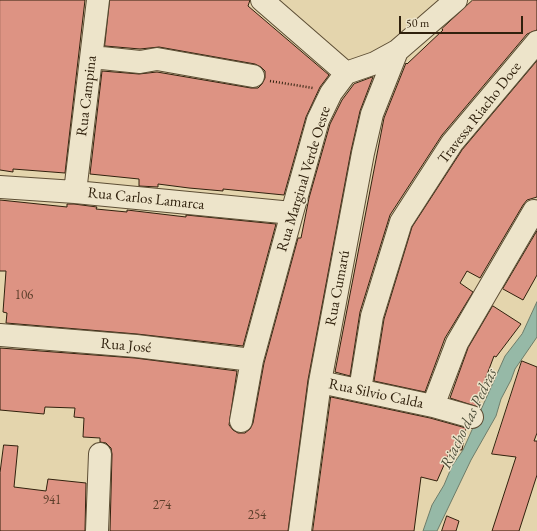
<!DOCTYPE html>
<meta charset="utf-8">
<style>
body{margin:0}
#map{position:relative;width:537px;height:531px;overflow:hidden;background:#e4d5ad;font-family:"EB Garamond",serif}
canvas{display:block}
.scale{position:absolute;left:399px;top:16px;width:124px;height:18px;box-sizing:border-box;border:2px solid #30210d;border-top:0;padding-left:5px;font-size:12px;line-height:14px;white-space:nowrap;color:#30210d;-webkit-text-stroke:3px #ede4ca;paint-order:stroke}
</style>
<div id="map">
<canvas width="537" height="531"></canvas>
<div class="scale">50 m</div>
</div>
<script>
const c = document.querySelector('canvas').getContext('2d');
c.lineJoin = 'round';
function fillPath(path, color) {
  c.fillStyle = color;
  c.fill(path, 'evenodd');
}
function stroke(path, color, width, dash) {
  c.strokeStyle = color;
  c.lineWidth = width;
  c.lineCap = dash ? 'butt' : 'round';
  c.setLineDash(dash || []);
  c.stroke(path);
}
function write(font, color, halo, rows, align = 'center') {
  c.font = font + ' "EB Garamond",serif';
  c.lineWidth = 3;
  c.setLineDash([]);
  c.textBaseline = 'middle';
  c.strokeStyle = halo;
  c.fillStyle = color;
  for (const [text, x, y, turn = 0] of rows) {
    c.save();
    c.translate(x, y);
    c.rotate((+turn || 0) * Math.PI / 180);
    c.textAlign = isNaN(turn) ? turn : align;
    if (halo) c.strokeText(text, 0, 0);
    c.fillText(text, 0, 0);
    c.restore();
  }
}
const water = new Path2D(`
 M537,302V337L515,369L511,380L501,399L496,416L471,460L437,531H423L432,505L444,485L452,466L463,450L505,356L522,334Z`);
fillPath(water, '#96b9a7');
stroke(water, '#6d7c69', 1);
const building = new Path2D(`
 M0,0H85L65,173L13,169V172L0,170Z
 M110,0H250L248,6L329,75L320,87L306,117L284,195L223,189V191L189,188L158,184V187L139,186V179L90,174L102,71L139,74L157,72L251,88H258L262,84L265,78V71L261,67L255,64L159,47L140,49L105,46Z
 M473,0H537V30L527,34L442,135L390,215L360,312L350,376L335,372L384,118L406,63L407,64L443,30L442,29Z
 M537,61V197L527,200L523,205L480,278L467,271L460,283L473,292L445,338L425,392L374,381L384,319L412,227L462,150Z
 M373,77L360,111L351,151L308,380L288,531H110L112,454L111,448L106,443L100,442V438L83,437L84,418L74,417L75,408L45,407L44,414L0,410V348L135,358L237,371L229,425L233,430L238,433H245L250,429L253,423L264,363L298,238H301L309,198L330,124L342,100L354,84Z
 M0,200L67,207V204H74L97,207L96,209L127,212V210L186,217V215L276,224L243,346L137,334L6,323L7,313L3,312L6,271H0Z
 M537,231V275L523,300L503,289Z
 M493,306L521,324L496,357L494,356L477,401L480,402L478,407L450,398L468,348Z
 M522,361L537,367V433L534,441H537V475L519,531H492L516,457L492,454Z
 M331,397L430,418L466,428L462,450L451,449L437,481L421,477L414,531H313Z
 M4,445L18,446L14,487L46,491L48,479L86,483L85,531H0V473Z
 M447,516L459,521L456,531H442Z`);
fillPath(building, '#dd9383');
stroke(building, '#30210d', 1);
const minor = new Path2D(`
 M262,0L346,73
 M92,57L140,62L157,59L253,76
 M0,187L75,192L292,213
 M75,192L98,0
 M0,335L136,346L252,360
 M320,382L433,406L472,417
 M360,390L372,316L401,222L452,143L537,42
 M433,406L457,343L534,211
 M241,421L252,360L292,213L318,120L331,93L346,73L375,63L397,51L456,0
 M97,531L100,454
 M300,531L320,382L363,153L372,114L397,51`);
stroke(minor, '#5d4e35', 24);
stroke(new Path2D(`
 M270,81L313,88`), '#30210d', 2.5, [1, 2]);
stroke(minor, '#ede4ca', 22);
write('13px', '#5b3e2a', null, [
 ["106",24,295],
 ["941",52,500],
 ["274",162,505],
 ["254",257,515]
]);
write('15px', '#30210d', '#ede4ca', [
 ["Rua Campina",87,96,-83],
 ["Travessa Riacho Doce",480,113,-52],
 ["Rua Marginal Verde Oeste",304,179,-73],
 ["Rua Carlos Lamarca",146,199,6],
 ["Rua Cumarú",338,288,-79],
 ["Rua José",126,346,5],
 ["Rua Silvio Calda",376,394,12]
]);
write('italic 16px', '#4f4f3b', '#ede4ca', [
 ["Riacho das Pedras",469,419,-64]
]);
</script>
